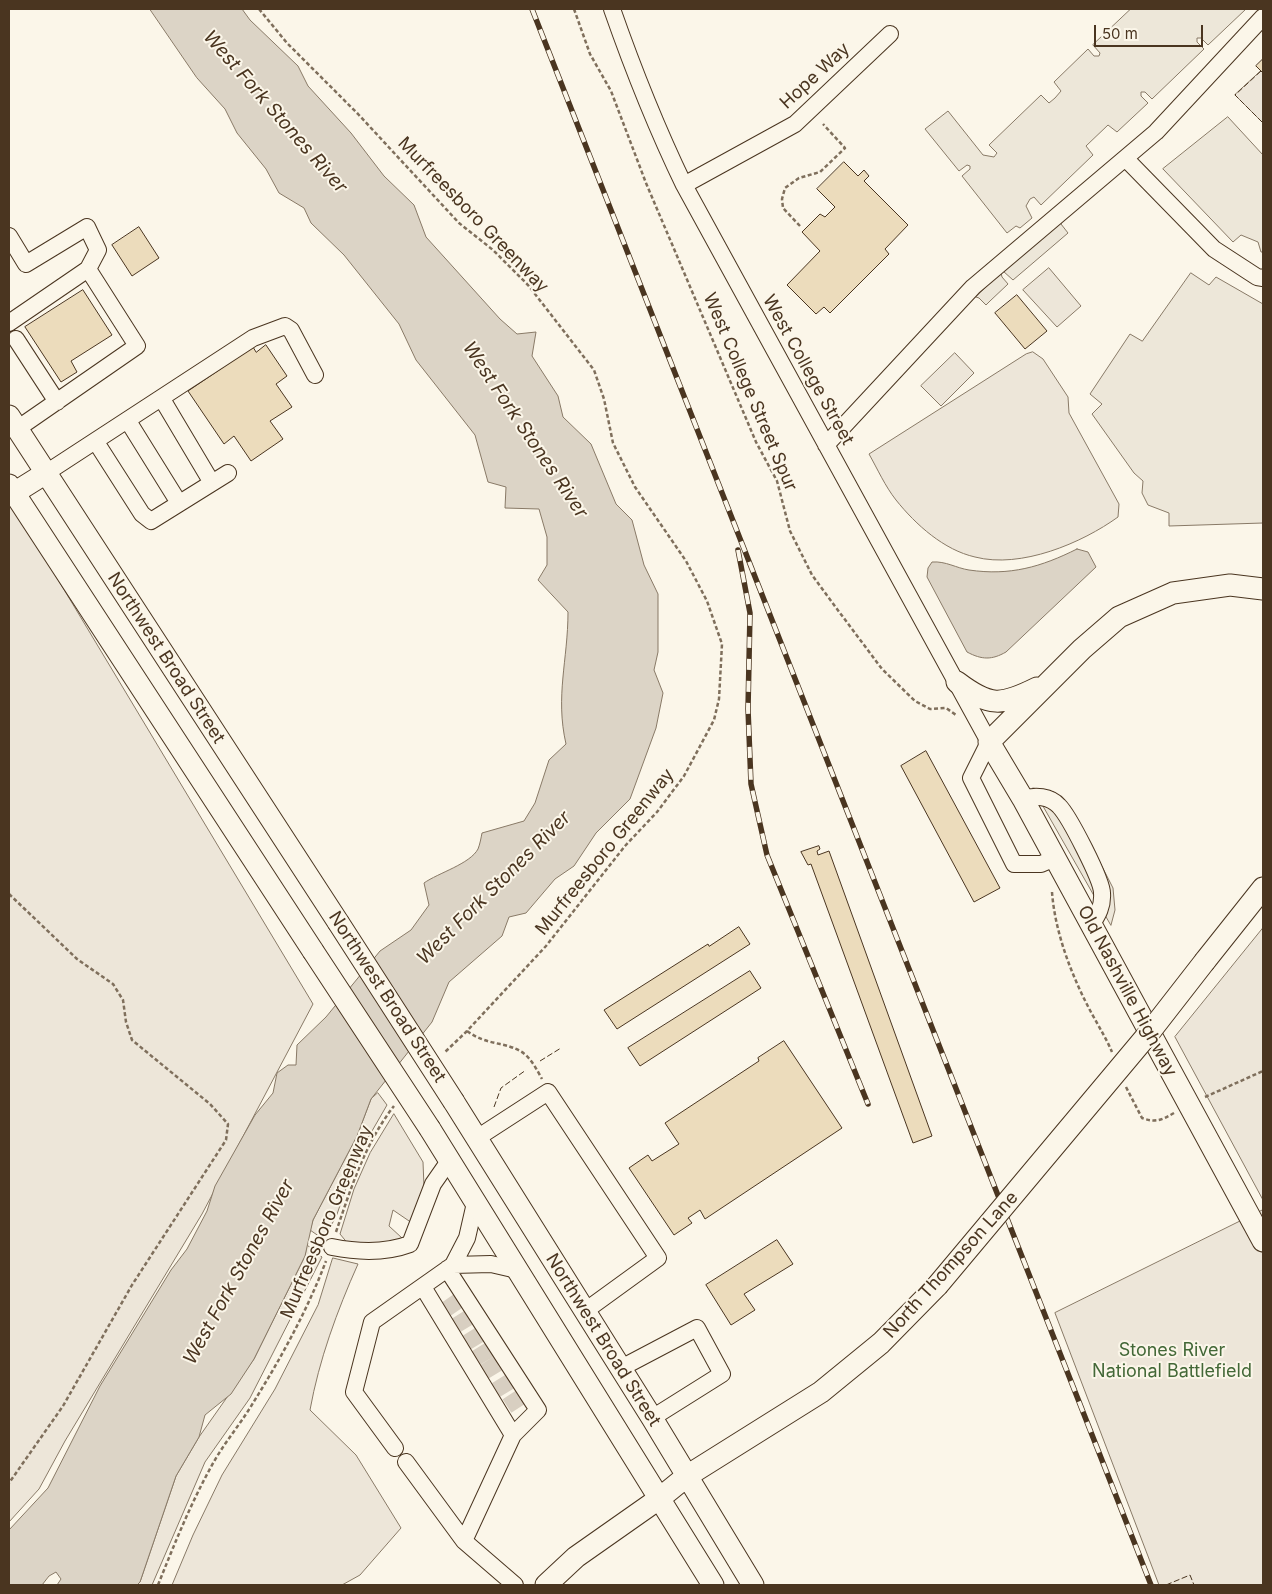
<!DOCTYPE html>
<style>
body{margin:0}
#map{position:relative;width:1272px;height:1594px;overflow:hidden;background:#fbf6e9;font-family:Inter,sans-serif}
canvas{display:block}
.frame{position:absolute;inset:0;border:10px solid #4a3520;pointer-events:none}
.scale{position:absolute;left:1094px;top:25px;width:109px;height:22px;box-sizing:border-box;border:2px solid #4a3520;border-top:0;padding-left:6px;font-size:15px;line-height:18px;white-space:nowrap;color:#4a3520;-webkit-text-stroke:4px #fbf6e9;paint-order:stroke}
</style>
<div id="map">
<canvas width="1272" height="1594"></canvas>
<div class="frame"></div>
<div class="scale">50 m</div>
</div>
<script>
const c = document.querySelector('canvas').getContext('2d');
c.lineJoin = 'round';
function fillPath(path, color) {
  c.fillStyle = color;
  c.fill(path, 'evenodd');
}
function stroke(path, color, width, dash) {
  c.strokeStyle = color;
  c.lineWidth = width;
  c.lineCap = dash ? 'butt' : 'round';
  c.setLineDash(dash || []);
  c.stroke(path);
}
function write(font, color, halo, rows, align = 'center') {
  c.font = font + ' Inter,sans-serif';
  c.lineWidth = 4;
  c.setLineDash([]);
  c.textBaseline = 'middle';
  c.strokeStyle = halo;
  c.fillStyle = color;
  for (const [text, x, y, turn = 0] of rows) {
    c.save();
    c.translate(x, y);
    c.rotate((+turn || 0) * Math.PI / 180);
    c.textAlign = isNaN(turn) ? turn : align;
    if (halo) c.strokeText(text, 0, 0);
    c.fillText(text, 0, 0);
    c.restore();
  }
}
const green = new Path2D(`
 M1261,71L1263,73V123L1235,95Z
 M1049,268L1081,306L1057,327L1023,290Z
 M1033,352L1043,359L1068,397L1069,413L1119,504L1118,517C1082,543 1021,569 975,557C944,550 916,525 896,500C885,486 878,470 869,454L1026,354Z
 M955,353L974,373L941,406L921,386Z
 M9,498L313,1004L202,1214L65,1441L39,1489L9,1522Z
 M1263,928V1200L1175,1037Z
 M378,1093L387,1105L357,1157L336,1217L323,1239L310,1230L313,1220L357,1136L371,1099Z
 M394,1114L423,1162L424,1187L412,1223L393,1210L389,1226L402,1238L393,1244L349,1245L340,1234L354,1189L370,1153Z
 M1263,1210V1585H1159L1055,1313Z
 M307,1245L322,1257L250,1398L205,1462L152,1585H137L140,1582L176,1476L199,1437L254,1359L305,1256Z
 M333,1258L358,1264C337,1311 319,1360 310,1410L356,1455L401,1528L360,1575L342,1585H172L193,1535L222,1475L275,1389L318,1305Z`);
fillPath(green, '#ede6d9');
stroke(green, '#887966', 1);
const parking = new Path2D(`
 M1131,9H1246L1208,45L1201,38H1197V42L1204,49L1152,99L1145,92H1141V96L1148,103L1117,132L1108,125L1086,146L1093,155L1041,205L1034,197L1030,199L1026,206L1032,218L1020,228L1016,226L1007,233L962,176L970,169V166L967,165L959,171L925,129L948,111L983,155L994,157L997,153L989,145L1041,95L1049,103L1055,98L1061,91L1054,82L1088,49L1094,56H1099L1100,53L1093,45Z
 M1228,117L1263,155V252H1261L1258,242L1241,235L1233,242L1163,169Z
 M1061,222V224L1068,233L1054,245L1013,280L1003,271Z
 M1001,273L1002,277L1008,284L990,301L986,305L979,298L976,297Z
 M1191,273L1209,285L1216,277L1263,304V523L1169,526V513L1148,505L1142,493L1143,481L1134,473L1092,414L1102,404L1090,394L1130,334L1142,341Z
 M1033,788L1054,792L1067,804L1089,841L1113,888L1115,910L1111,925Z`);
fillPath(parking, '#ede7d9');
stroke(parking, '#887966', 1);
const water = new Path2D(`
 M150,9H242L250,20L298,66L308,86L351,133L384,176L414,205L426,237L500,319L517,334L536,332L532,356L558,396L563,417L591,444L616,504L632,520L644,565L658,594V652L654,670L663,693L656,728L630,799L596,833L574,866L555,879L526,913L509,917L502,936L449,982L432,1022L371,1099L357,1136L313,1220L305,1256L254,1359L231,1394L205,1415L199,1437L176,1476L140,1582L137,1585H57L61,1579L56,1572L49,1576L42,1585H9V1530L48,1488L100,1386L171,1270L187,1249L207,1211L215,1186L255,1115L273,1093L277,1073L288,1065H296L297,1045L326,1017L380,951L411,930L429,905L424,883C438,873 470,864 478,849C480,844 481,838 482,833L524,821L535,803L549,760L566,744C555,696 568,660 568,612L538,580L547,565V537L539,509L505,508L506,487L488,482L475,435L416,360L399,324L344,255L311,223L304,208L279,193L266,169L237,133L225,109L197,78Z
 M1077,549L1088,552L1096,567L1006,652C992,660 982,660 967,652L927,577L928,568L932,562C946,561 956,568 969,570C1010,576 1041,567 1077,549Z`);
fillPath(water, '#dcd4c6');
stroke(water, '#887966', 1);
const building = new Path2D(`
 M1263,59V73L1256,66Z
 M844,162L858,176L864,170L869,176L864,181L908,225L885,249L889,254L830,313L824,307L816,314L787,285L820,251L802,232L820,214L825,217L835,207L817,189Z
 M139,227L159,258L132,276L112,245Z
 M83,290L112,335L71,361L77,372L61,382L25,327Z
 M1017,295L1047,331L1025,349L995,313Z
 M266,345L287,376L276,384L292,407L270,421L283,439L251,461L234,436L224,444L188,391L253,347L256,352Z
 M926,751L1000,888L974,902L901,766Z
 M819,846L820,849L817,851L818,855L829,851L932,1136L913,1143L811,864L808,865L801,852Z
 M739,927L750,944L617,1029L604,1010L708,944L709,946Z
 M750,971L761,988L640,1066L628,1048Z
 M784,1041L842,1128L705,1219L700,1210L688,1218L692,1223L674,1235L629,1168L648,1155L652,1161L679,1144L665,1123L759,1061L758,1058Z
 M777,1240L793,1264L744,1294L755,1310L731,1325L706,1285Z`);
fillPath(building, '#ecdcbc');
stroke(building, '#4a3520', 1);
stroke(new Path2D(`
 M445,1310L461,1299
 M455,1326L473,1315
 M466,1343L484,1332
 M476,1358L494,1347
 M484,1372L502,1361
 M496,1390L514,1379
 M507,1406L524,1395`), '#d8cfc1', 16, [16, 8]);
const minor = new Path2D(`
 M612,9C633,69 656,127 684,185L989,742L971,778L1014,864H1041L1055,858
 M1126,159L1214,249L1257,277L1263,278
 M684,185L795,124L890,34
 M9,236L26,264L87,227L98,250L88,269L137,346L17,429
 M9,323L88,269
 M16,339L57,402
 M162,399L212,483
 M128,421L179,503
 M96,442L142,514L151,521L228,473
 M826,445L973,287L1156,132L1263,17
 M46,473L253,338L285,326L291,330L315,375
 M1023,799C1035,795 1050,796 1059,806C1069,816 1102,880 1102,893C1103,906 1098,915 1091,925
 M477,1138L548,1092L658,1258L585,1311
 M332,1247C357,1252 386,1253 410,1244L433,1184L449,1161
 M453,1265L491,1264L517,1270
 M447,1269L538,1410L513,1435
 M423,1287L513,1435L464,1541
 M621,1368L697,1328L722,1374L652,1418
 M395,1448L354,1392L372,1322L453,1265L467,1238L475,1203
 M406,1462L464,1541L515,1585`);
const major = new Path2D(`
 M9,416L338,922
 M9,485L313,951
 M14,493L46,473
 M1263,589L1230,585L1173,593L1119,617L1082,649L989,742L1023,799L1263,1241
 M957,682C990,707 1001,706 1037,688
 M1205,961L1263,888
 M454,1102L652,1418L753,1585
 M430,1129L713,1585
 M546,1585L576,1557L660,1498L687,1476L821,1392L881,1343L937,1286`);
stroke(minor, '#4a3520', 18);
stroke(major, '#4a3520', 23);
stroke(new Path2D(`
 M259,9L287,43L358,114L459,223L493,250L528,285L594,370L604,399L613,443L635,487L686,561L707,601L722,644L719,699L714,720L684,776L657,812L625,846L546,946L467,1031L444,1053
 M574,9L590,54L611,91L646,183L756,442L777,481L790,531L812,575L840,613L882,669L915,701L930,709L946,708L956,715
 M800,226L783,208L782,199L785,188L799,178L820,172L845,148L823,124
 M1052,892C1055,933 1072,977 1092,1014C1099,1027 1106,1038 1112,1052
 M9,894L77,959L113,984L123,1000L126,1022L132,1040L210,1104L228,1124L226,1140L132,1285L63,1406L9,1483
 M467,1031C488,1046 502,1041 520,1051C530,1056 537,1070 542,1079
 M1126,1087L1142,1118C1155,1123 1162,1120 1174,1113
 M1205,1097L1263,1071
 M336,1232C351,1188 365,1143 394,1106
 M158,1585C174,1545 190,1505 211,1467C223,1444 240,1425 253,1403C281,1358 307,1311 326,1261`), '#7f6f5c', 2.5, [4, 2.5]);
stroke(minor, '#fbf6e9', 16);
stroke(major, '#fbf6e9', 21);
const rail = new Path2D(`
 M532,9L1151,1585
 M738,550L750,613L748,709L751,784L767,855L868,1104`);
stroke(rail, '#4a3520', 5.5);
stroke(rail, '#fbf6e9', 4, [11]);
const majorBridge = new Path2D(`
 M338,922L454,1102
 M313,951L430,1129
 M937,1286L1149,1033L1205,961`);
stroke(majorBridge, '#4a3520', 23, []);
stroke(majorBridge, '#fbf6e9', 21);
stroke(new Path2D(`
 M1261,71L1235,95L1263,123
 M540,1061L561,1048
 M494,1107L501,1088L526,1070
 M1166,1585L1190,1575L1194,1585`), '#4a3520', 1, [6, 2.5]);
write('18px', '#4a3520', '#fbf6e9', [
 ["Hope Way",815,76,-43],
 ["Murfreesboro Greenway",473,215,46],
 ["West College Street",808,370,61],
 ["West College Street Spur",750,392,67],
 ["Northwest Broad Street",166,658,57],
 ["Murfreesboro Greenway",605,852,-51],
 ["Old Nashville Highway",1127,991,62],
 ["Northwest Broad Street",387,997,57],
 ["Murfreesboro Greenway",327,1222,-67],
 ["North Thompson Lane",951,1265,-48],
 ["Northwest Broad Street",603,1340,58]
]);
write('18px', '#436837', '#fbf6e9', [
 ["Stones River",1172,1351],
 ["National Battlefield",1172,1372]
]);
write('italic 19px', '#4a3520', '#fbf6e9', [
 ["West Fork Stones River",275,112,49],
 ["West Fork Stones River",525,430,56],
 ["West Fork Stones River",494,888,-45],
 ["West Fork Stones River",239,1272,-61]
]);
</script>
